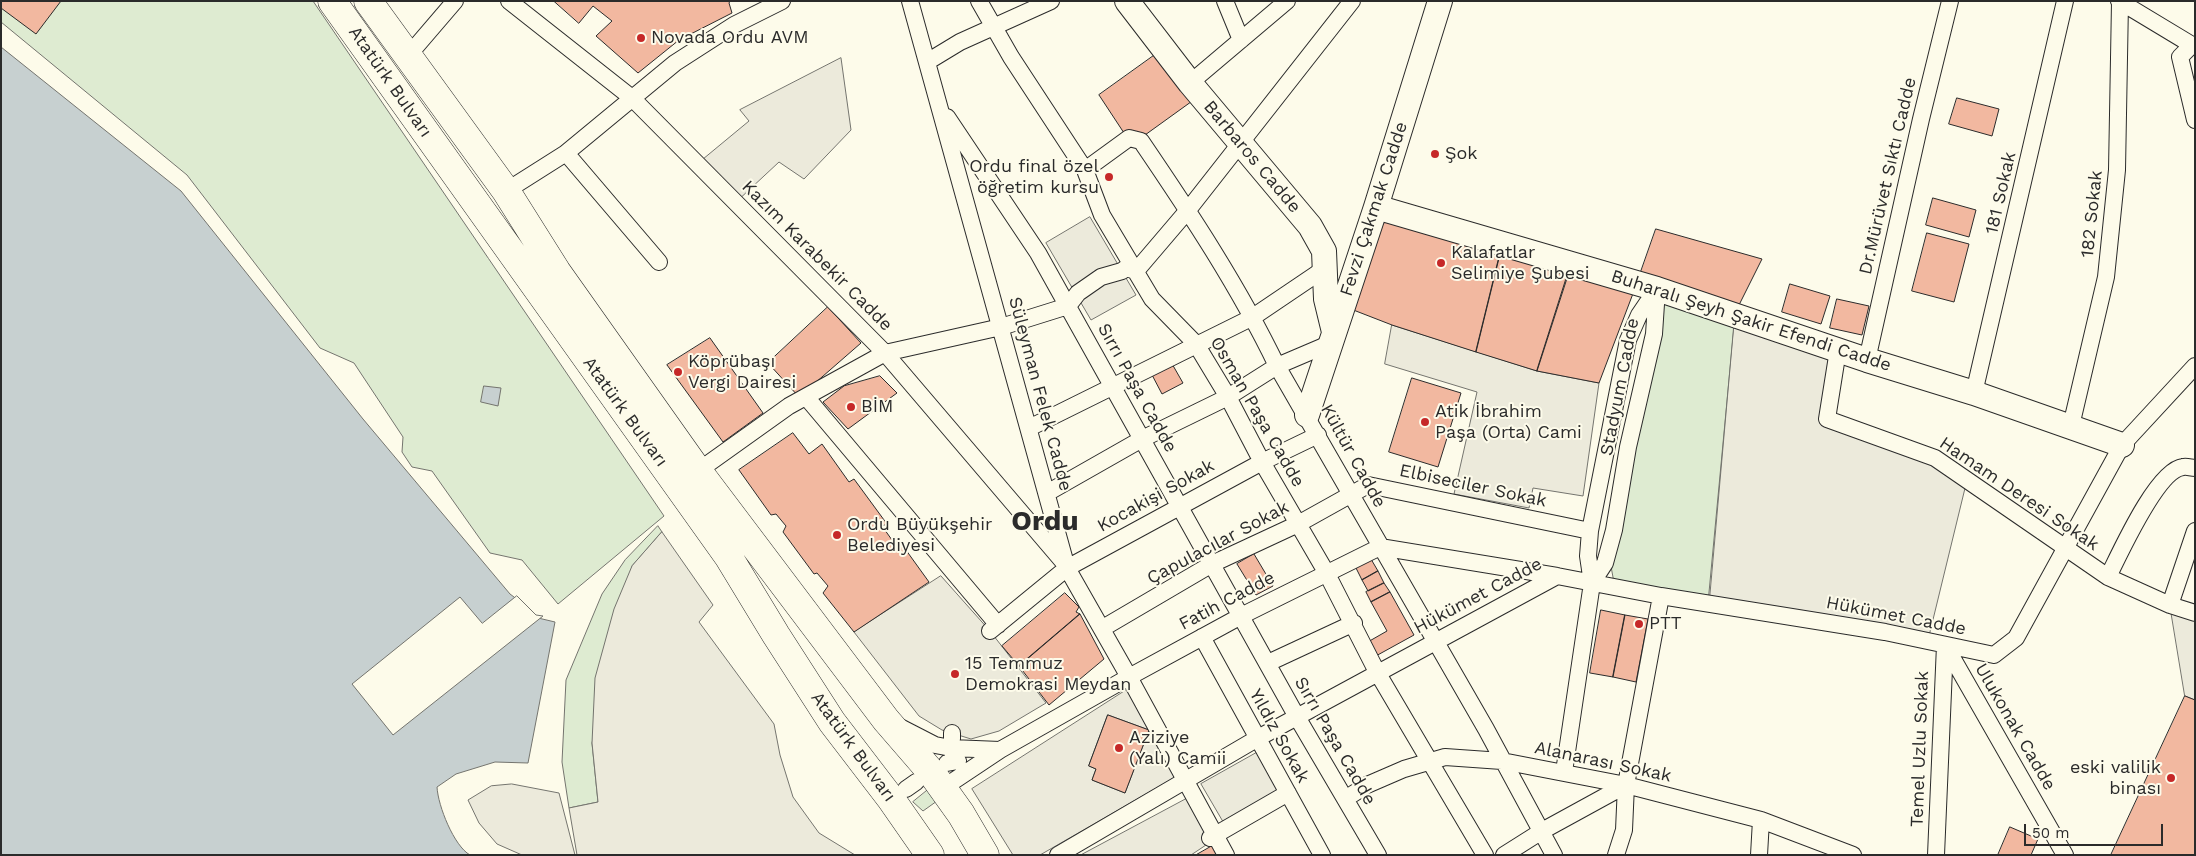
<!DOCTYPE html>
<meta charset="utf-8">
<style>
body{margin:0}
#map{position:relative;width:2196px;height:856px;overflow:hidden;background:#fdfbea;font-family:"Work Sans",sans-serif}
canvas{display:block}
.frame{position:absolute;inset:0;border:2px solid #2b2b2b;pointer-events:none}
.scale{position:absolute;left:2024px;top:824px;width:139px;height:22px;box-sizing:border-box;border:2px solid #2b2b2b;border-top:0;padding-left:6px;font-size:15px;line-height:18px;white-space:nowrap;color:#2b2b2b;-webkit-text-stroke:4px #fdfbea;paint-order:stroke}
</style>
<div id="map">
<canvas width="2196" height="856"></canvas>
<div class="frame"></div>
<div class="scale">50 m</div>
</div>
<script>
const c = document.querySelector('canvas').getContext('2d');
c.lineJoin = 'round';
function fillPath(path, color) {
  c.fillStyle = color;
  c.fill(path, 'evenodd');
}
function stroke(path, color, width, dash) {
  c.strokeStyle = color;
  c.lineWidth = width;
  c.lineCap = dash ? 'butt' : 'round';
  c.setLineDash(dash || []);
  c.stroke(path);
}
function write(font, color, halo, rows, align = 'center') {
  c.font = font + ' "Work Sans",sans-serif';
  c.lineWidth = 4;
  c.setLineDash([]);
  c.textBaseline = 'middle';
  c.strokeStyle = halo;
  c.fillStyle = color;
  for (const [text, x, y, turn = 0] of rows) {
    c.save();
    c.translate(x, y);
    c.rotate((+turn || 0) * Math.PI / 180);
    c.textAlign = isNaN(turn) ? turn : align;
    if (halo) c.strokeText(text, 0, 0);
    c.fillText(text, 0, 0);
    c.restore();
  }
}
const green = new Path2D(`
 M1,1H313L664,516L558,604L522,560L490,553L432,471L412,467L402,452L403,437L354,363L320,348L187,175L1,22Z
 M1657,289L1735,316L1708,603L1615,588L1610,561Z
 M658,526L662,532L632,566L592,743L598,802L569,808L562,762L566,680L602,594L625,560Z
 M929,789L937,801L923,811L913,802Z`);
fillPath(green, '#deebd1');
stroke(green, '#74746e', 1);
const parking = new Path2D(`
 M841,58L851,130L804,179L779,162L735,203L697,164L749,121L740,110Z
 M1090,217L1136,295L1091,320L1046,243Z
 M1735,316L1838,350L1827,420L1967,480L1929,636L1710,598Z
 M1392,325L1537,371L1599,383L1583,496L1533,488L1529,508L1454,494L1477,392L1385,364Z
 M662,532L713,605L699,622L774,724L780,755L793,797L819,833L855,855H577L569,808L598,802L592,743L595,678L614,609L632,566Z
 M941,576L990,631L1046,703L999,731L971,739L942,730L919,716L854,632Z
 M2170,605L2195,613V700L2185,696Z
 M1128,689L1179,775L1040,855H1013L972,789ZM1108,715L1149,730L1125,793L1092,780L1096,769L1089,766Z
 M1258,752L1286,800L1229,832L1201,784Z
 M512,784L559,793L575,855H522L497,844L479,823L468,800L491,786Z
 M1188,798L1212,841L1191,855H1081Z`);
fillPath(parking, '#eceadb');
stroke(parking, '#74746e', 1);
const water = new Path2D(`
 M1,47L181,191L363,419L510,594L522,603L534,617L555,622L528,763L495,762L456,774L437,787C438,806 454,846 470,855H1Z
 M484,386L501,388L498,406L481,402Z`);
fillPath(water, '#c7d0d0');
stroke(water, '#74746e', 1);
const pier = new Path2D(`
 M517,596L536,615L543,616L393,735L352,684L460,597L482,623Z`);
fillPath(pier, '#fdfbea');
stroke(pier, '#74746e', 1);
const building = new Path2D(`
 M1,1H61L36,34L1,8Z
 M554,1H730L729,3L732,13L679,40L638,73L596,36L612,21L593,6L579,23Z
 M1159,52L1195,99L1145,135L1124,133L1099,95Z
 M1957,98L1999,109L1992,136L1949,124Z
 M1933,198L1976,210L1969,237L1926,225Z
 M1376,207L1501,250L1476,352L1392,325L1343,306Z
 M1656,229L1762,259L1734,315L1637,283Z
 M1927,233L1969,244L1954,302L1912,291Z
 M1501,250L1570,269L1537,371L1476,352Z
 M1571,264L1637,283L1599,383L1537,371Z
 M1790,284L1830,296L1821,324L1782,312Z
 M1837,299L1869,306L1862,335L1830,328Z
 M828,307L861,343L799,397L768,363Z
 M710,338L763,413L723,442L667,365Z
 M1171,362L1183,383L1162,394L1151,373Z
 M880,376L897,393L848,429L823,402L844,386Z
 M1412,378L1461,393L1438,467L1389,452Z
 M793,433L809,454L822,444L849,482L854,479L887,524L882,526L892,540L898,539L929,582L854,632L823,593L828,586L817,573L814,574L783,532L786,526L776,514L771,515L739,470Z
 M1254,554L1273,586L1256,595L1237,564Z
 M1368,554L1378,571L1362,580L1353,562Z
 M1378,571L1384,583L1368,591L1362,580Z
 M1384,583L1390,592L1371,602L1366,592Z
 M1390,592L1414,635L1374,657L1366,643L1387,631L1371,602Z
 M1065,593L1079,607L1076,612L1080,614L1019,666L1002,646Z
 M1601,610L1625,615L1613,677L1590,673Z
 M1080,614L1104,659L1049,705L1019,666Z
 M1625,615L1648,619L1636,682L1613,677Z
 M2185,696L2195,700V855H2111Z
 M1108,715L1149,730L1125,793L1092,780L1096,769L1089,766Z
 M2010,827L2038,839L2031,855H1998Z
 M1214,845L1218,855H1196Z`);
fillPath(building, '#f2b8a0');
stroke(building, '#2b2b2b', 1);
const street = new Path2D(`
 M509,1L632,98L885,353L1065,564
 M910,1L1067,568L1129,677L1226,855
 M979,1L1011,57L1085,170L1102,215L1152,299L1196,344L1228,397L1262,462L1326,572L1377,672L1485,855
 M1225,1L1241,40
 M2119,1L2192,45H2195
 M2192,45L2180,57L2195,120
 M407,57L455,1
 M927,62L960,42L1051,1
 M1190,83L1287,1
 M947,117L1038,253L1297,717L1378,855
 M566,153L659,262
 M1085,170L1129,138L1141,141C1190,213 1239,287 1277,366L1486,729L1554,855
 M506,191L566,153L675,63L734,25L782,1
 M1838,350L1827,419L1935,458L2108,577L2170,605L2195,613
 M1867,360L1921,119L1950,1
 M1974,393L2065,1
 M807,398L998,625
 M2071,426L2106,277L2117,170L2120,2
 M1029,428L1253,317L1324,269
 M698,471L789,406L885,353L1001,327L1068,306L1078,293L1101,277L1122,271L1126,268L1136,271L1188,210L1352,1
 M1047,493L1142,439L1228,397L1277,366L1331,343
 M2108,577C2120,553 2157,470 2183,467C2187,466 2191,468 2195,468
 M1592,583L1588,556L1590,531L1628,340L1639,315L1656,290
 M2170,605L2195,531
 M1103,628L1212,564L1298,524L1368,485L1590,531
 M990,631L1067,568L1262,462L1318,435
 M1202,637L1322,855
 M1945,645L2065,855
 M1268,663L1354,623
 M900,727L935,745L951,748L1000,750
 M952,733V739
 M947,763L958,761L953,755
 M1564,772L1592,583L1605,563L1614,530L1628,447L1654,334L1657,289
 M943,788L1000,750L1129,677L1241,616L1380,547L1557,576L1661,596L1885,632L1994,655L2016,638L2122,445L2195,366
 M906,789L916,782
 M1345,799L1367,785L1404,769L1445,757L1502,761L1626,785L1761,820L1853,855
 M1210,838L1288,793
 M1058,855L1258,738L1557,576
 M1504,855L1542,831L1626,785
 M1616,855L1624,830L1626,785L1661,596
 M1759,855L1761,820
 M1936,855L1945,645`);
const secondary = new Path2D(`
 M1127,1L1190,83L1310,226L1324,251L1326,299L1334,332
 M1376,207L1657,289L1867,360L1974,393L2122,445
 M1307,415L1376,207L1440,1`);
const highway = new Path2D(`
 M332,1L728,556L776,635L832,722L891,799L930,855
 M368,1L506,191L557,272L698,471L886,720L931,772L961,814L985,855`);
stroke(street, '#2b2b2b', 18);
stroke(secondary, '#2b2b2b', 26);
stroke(highway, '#2b2b2b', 29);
stroke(street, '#fdfbea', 16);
stroke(secondary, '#fdfbea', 24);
stroke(highway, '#fdfbea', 28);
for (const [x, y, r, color] of [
 [641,38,5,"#c62828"],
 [1435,154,5,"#c62828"],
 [1109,177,5,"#c62828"],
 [1441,263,5,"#c62828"],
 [678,372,5,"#c62828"],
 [851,407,5,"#c62828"],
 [1425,422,5,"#c62828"],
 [837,535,5,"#c62828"],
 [1639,624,5,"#c62828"],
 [955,674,5,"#c62828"],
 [1119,748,5,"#c62828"],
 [2171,778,5,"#c62828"]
]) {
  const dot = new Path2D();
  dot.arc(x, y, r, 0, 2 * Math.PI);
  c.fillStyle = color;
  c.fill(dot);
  stroke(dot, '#fdfbea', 2);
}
write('18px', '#2b2b2b', '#fdfbea', [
 ["Novada Ordu AVM",651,38],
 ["Şok",1445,154],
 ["Ordu final özel",1099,167,"right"],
 ["öğretim kursu",1099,188,"right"],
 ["Kalafatlar",1451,253],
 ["Selimiye Şubesi",1451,274],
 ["Köprübaşı",688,362],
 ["Vergi Dairesi",688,383],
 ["BİM",861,407],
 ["Atik İbrahim",1435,412],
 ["Paşa (Orta) Cami",1435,433],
 ["Ordu Büyükşehir",847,525],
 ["Belediyesi",847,546],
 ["PTT",1649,624],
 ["15 Temmuz",965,664],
 ["Demokrasi Meydan",965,685],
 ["Aziziye",1129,738],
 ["(Yalı) Camii",1129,759],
 ["eski valilik",2161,768,"right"],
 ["binası",2161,789,"right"]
], 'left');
write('18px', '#2b2b2b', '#fdfbea', [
 ["Atatürk Bulvarı",390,82,55],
 ["Barbaros Cadde",1252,157,50],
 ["Dr.Mürüvet Sıktı Cadde",1888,176,-77],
 ["181 Sokak",2001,193,-77],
 ["Fevzi Çakmak Cadde",1374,209,-72],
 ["182 Sokak",2092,214,-84],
 ["Kazım Karabekir Cadde",817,256,45],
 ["Buharalı Şeyh Şakir Efendi Cadde",1751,321,18],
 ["Stadyum Cadde",1620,387,-79],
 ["Sırrı Paşa Cadde",1137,388,61],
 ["Süleyman Felek Cadde",1040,394,75],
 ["Atatürk Bulvarı",625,412,54],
 ["Osman Paşa Cadde",1257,412,60],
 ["Kültür Cadde",1353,456,61],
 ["Elbiseciler Sokak",1473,486,12],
 ["Hamam Deresi Sokak",2019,494,34],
 ["Kocakişi Sokak",1156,496,-29],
 ["Çapulacılar Sokak",1218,543,-28],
 ["Hükümet Cadde",1478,596,-28],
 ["Fatih Cadde",1227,601,-28],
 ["Hükümet Cadde",1896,616,11],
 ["Ulukonak Cadde",2015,727,60],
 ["Yıldız Sokak",1279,736,61],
 ["Sırrı Paşa Cadde",1335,741,60],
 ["Atatürk Bulvarı",853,747,54],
 ["Temel Uzlu Sokak",1920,749,-88],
 ["Alanarası Sokak",1603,762,12]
]);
write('bold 28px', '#2b2b2b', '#fdfbea', [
 ["Ordu",1045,522]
]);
</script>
